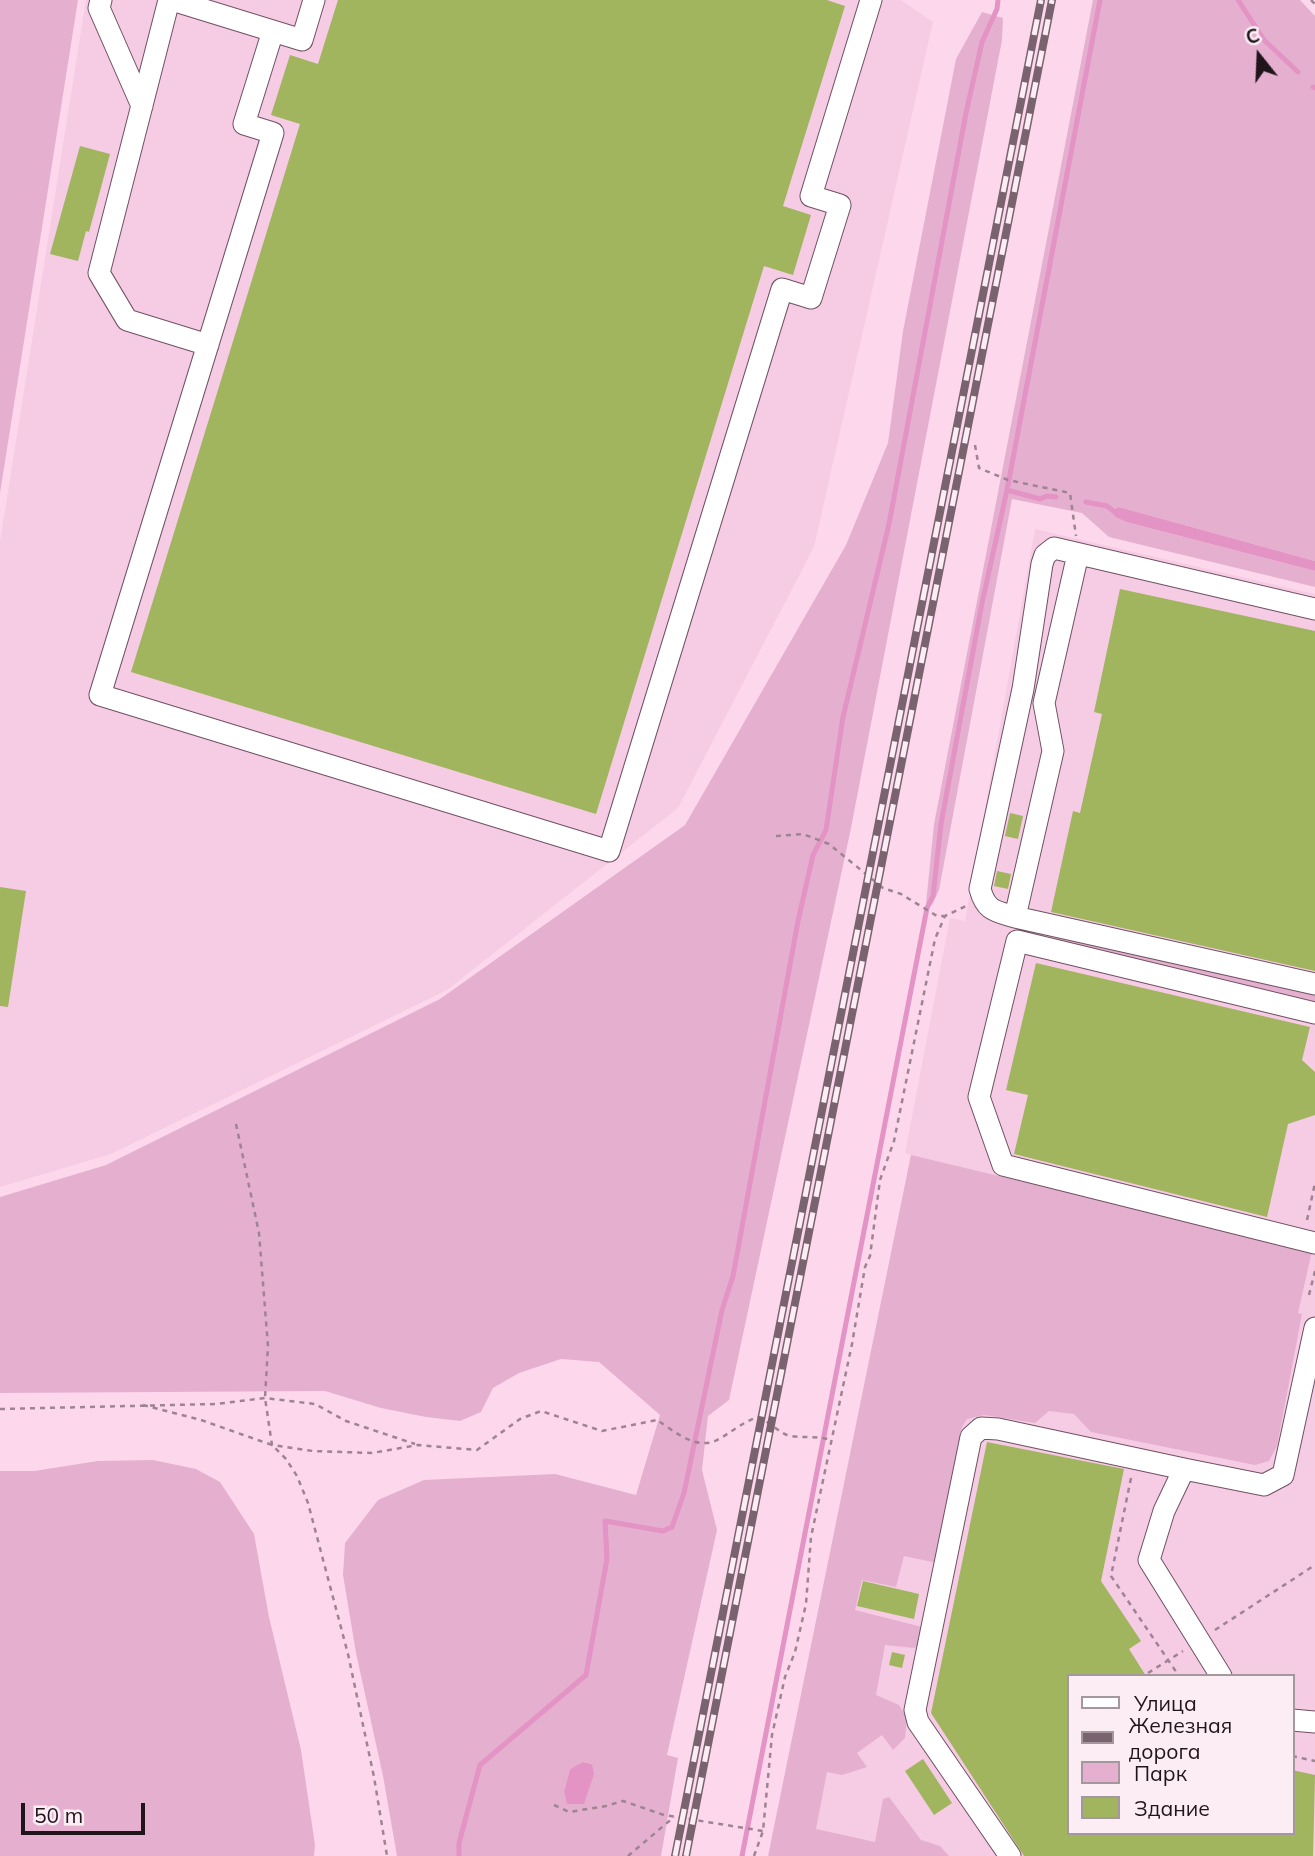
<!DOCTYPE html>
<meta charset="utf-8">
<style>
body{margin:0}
#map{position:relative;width:1315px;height:1856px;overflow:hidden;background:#fdd8ed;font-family:Mulish,sans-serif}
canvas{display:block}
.legend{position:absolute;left:1067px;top:1674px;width:228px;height:161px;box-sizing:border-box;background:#fcedf5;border:2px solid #a4979e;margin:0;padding:9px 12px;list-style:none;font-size:21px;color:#21151c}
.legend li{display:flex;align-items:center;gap:14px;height:35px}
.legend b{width:35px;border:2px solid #a4979e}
.north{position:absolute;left:1224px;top:21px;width:70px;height:70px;-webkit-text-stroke:5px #fcedf5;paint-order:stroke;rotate:342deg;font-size:19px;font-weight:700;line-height:28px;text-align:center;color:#21151c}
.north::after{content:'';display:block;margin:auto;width:24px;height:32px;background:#21151c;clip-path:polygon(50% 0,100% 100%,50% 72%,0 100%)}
.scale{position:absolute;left:21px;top:1803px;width:124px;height:32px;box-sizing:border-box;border:4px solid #21151c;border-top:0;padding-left:9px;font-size:21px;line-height:24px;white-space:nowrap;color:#21151c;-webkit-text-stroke:5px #fcedf5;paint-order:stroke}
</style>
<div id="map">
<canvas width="1315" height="1856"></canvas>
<ul class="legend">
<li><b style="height:9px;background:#fff"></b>Улица</li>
<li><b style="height:9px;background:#79636f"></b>Железная дорога</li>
<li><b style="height:19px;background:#e5b0cf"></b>Парк</li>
<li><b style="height:19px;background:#a1b45e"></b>Здание</li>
</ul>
<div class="north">С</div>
<div class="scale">50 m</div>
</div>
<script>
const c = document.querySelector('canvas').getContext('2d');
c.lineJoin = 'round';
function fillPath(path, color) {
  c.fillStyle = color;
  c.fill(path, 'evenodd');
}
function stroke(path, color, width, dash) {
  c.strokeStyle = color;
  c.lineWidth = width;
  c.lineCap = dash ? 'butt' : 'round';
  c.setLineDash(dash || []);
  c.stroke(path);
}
fillPath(new Path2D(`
 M86,0H901L933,22L814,547L678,808L447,990L111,1154L0,1187V542Z
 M1035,529L1315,594V1856H781L853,1439L911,1155L905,1153L950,918L965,921ZM1068,1676H1292V1833H1068Z`), '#f6cbe4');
fillPath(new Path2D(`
 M0,0H78L0,493Z
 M1093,0H1300L1315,16V561L1119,507L1115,517L1126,522L1315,571V587L1109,537L1082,513L1012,499L939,890L932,905L926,904L934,824Z
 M982,12L1003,18L1002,40L851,828L729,1400L708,1416L702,1470L717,1530L667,1755L678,1758L661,1856H397L383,1776L356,1653L343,1575L345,1543L378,1500L424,1480L555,1474L636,1495L660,1415L599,1362L561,1359L519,1373L493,1388L481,1412L460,1421L426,1417L381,1408L325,1391L0,1393V1197L106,1165L440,999L685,825L846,545L888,443L903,331L956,59ZM584,1762L592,1764L584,1803L564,1791L570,1769Z
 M1056,936L1315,989V1004L1054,940Z
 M911,1155L1312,1251L1298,1313L1302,1314L1277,1446L1269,1461L1255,1465L1091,1432L1074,1414L1049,1411L1035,1423L984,1415L967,1419L962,1427L937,1563L904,1556L896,1587L862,1580L855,1610L922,1627L921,1644L914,1648L885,1645L876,1695L899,1705L907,1718L905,1738L893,1750L882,1735L857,1753L867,1767L842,1775L827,1772L816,1829L875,1842L883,1799L889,1797L921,1840L940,1846L949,1856H768Z
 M153,1460L196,1469L220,1482L254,1534L269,1617L301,1750L315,1845L314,1856H0V1471H34L98,1461Z`), '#e5b0cf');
fillPath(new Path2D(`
 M1119,507L1315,561V571L1126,522L1115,517L1113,510Z
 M583,1762L592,1764L594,1774L584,1804H567L564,1791L570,1769Z`), '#e393c4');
stroke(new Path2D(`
 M1238,0L1264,40L1298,72
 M1313,87L1315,88
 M1007,490L1040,499L1047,496L1056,497
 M1086,502L1107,506L1116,513
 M459,1856V1843L480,1765L586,1675L607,1559L605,1521L663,1531L672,1527L684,1493L722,1310L733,1276L798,921L813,855L826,830L843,717L889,524L966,113L982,42L997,9L998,0
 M742,1856L927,908L933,896L941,824L982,603L1007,490L1100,0`), '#e393c4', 5);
fillPath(new Path2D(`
 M338,0H827L845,6L783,206L811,215L793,275L764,266L596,814L131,672L300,124L271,115L290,55L318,64Z
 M80,146L110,154L89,232L86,231L78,261L50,254Z
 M1120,589L1315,631V971L1051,912L1073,811L1080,813L1102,714L1094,712Z
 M1010,813L1023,816L1018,839L1005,836Z
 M997,871L1011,874L1008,889L994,886Z
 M0,887L26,891L8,1007L0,1006Z
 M1036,963L1310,1027L1302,1060L1315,1072V1115L1288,1124L1267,1217L1014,1154L1028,1095L1006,1090Z
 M987,1442L1124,1469L1101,1581L1141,1641L1129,1649L1146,1676H1068V1833H1292V1770L1315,1775L1313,1856H1024L931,1713Z
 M863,1581L919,1594L914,1619L857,1606Z
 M892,1652L905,1655L902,1668L889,1665Z
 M923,1759L952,1803L934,1815L905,1771Z`), '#a1b45e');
const minor = new Path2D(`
 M101,0L99,8L142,106
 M169,0L99,273L127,320L208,345
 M172,0L302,40L314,0
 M273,31L244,124L273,133L100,695L609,851L782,289L811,298L840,205L811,196L871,0
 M1315,609L1054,548L1045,555L1042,564L1023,689L980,889C986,911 995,911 1015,917L1315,984
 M1015,917L1053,751L1044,703L1078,554
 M1315,1013L1017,941L979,1097L1003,1165L1315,1243
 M1221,1676L1149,1560L1164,1511L1184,1469L1264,1485L1283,1475L1315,1328
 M1292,1720L1315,1722
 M1010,1856L918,1722L915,1710L971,1437L981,1428L998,1429L1184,1469`);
stroke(minor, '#6f5163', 23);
stroke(new Path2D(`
 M1311,0L1315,4
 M975,445L979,468L1008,480L1070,493L1076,536
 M776,836L803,834L829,844L883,888L901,894L937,916H945
 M236,1124L259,1233L268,1346L265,1398L272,1445L313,1451L372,1453L418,1445L477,1450L520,1419L541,1411L602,1431L657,1420C674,1431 697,1452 719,1439C733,1431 743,1422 758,1417C768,1421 780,1433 787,1435C801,1439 817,1435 831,1440
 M1307,1220L1315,1183
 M1309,1295L1315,1271
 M143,1405L201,1420L272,1445L286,1459L297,1476L308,1503L348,1654L374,1777L387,1856
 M0,1409L216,1404L265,1398L315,1404L346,1421L415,1444
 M1131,1478L1111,1576L1179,1676
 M1215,1630L1315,1565
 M1148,1673L1183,1651
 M1292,1756L1315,1761
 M554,1805L569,1812L606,1806L623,1801L664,1815L763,1831
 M628,1856L674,1817
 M754,1856L763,1831L772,1735L785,1677L795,1652L806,1604L811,1537L852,1344L865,1267L870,1256L880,1180L894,1141L935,939L945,916L966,906`), '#9e8493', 2.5, [5, 5]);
stroke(minor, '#fff', 21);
const rail = new Path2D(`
 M675,1856L1041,0
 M686,1856L1052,0`);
stroke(rail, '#79636f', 8);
stroke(rail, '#fcedf5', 5, [16]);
</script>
